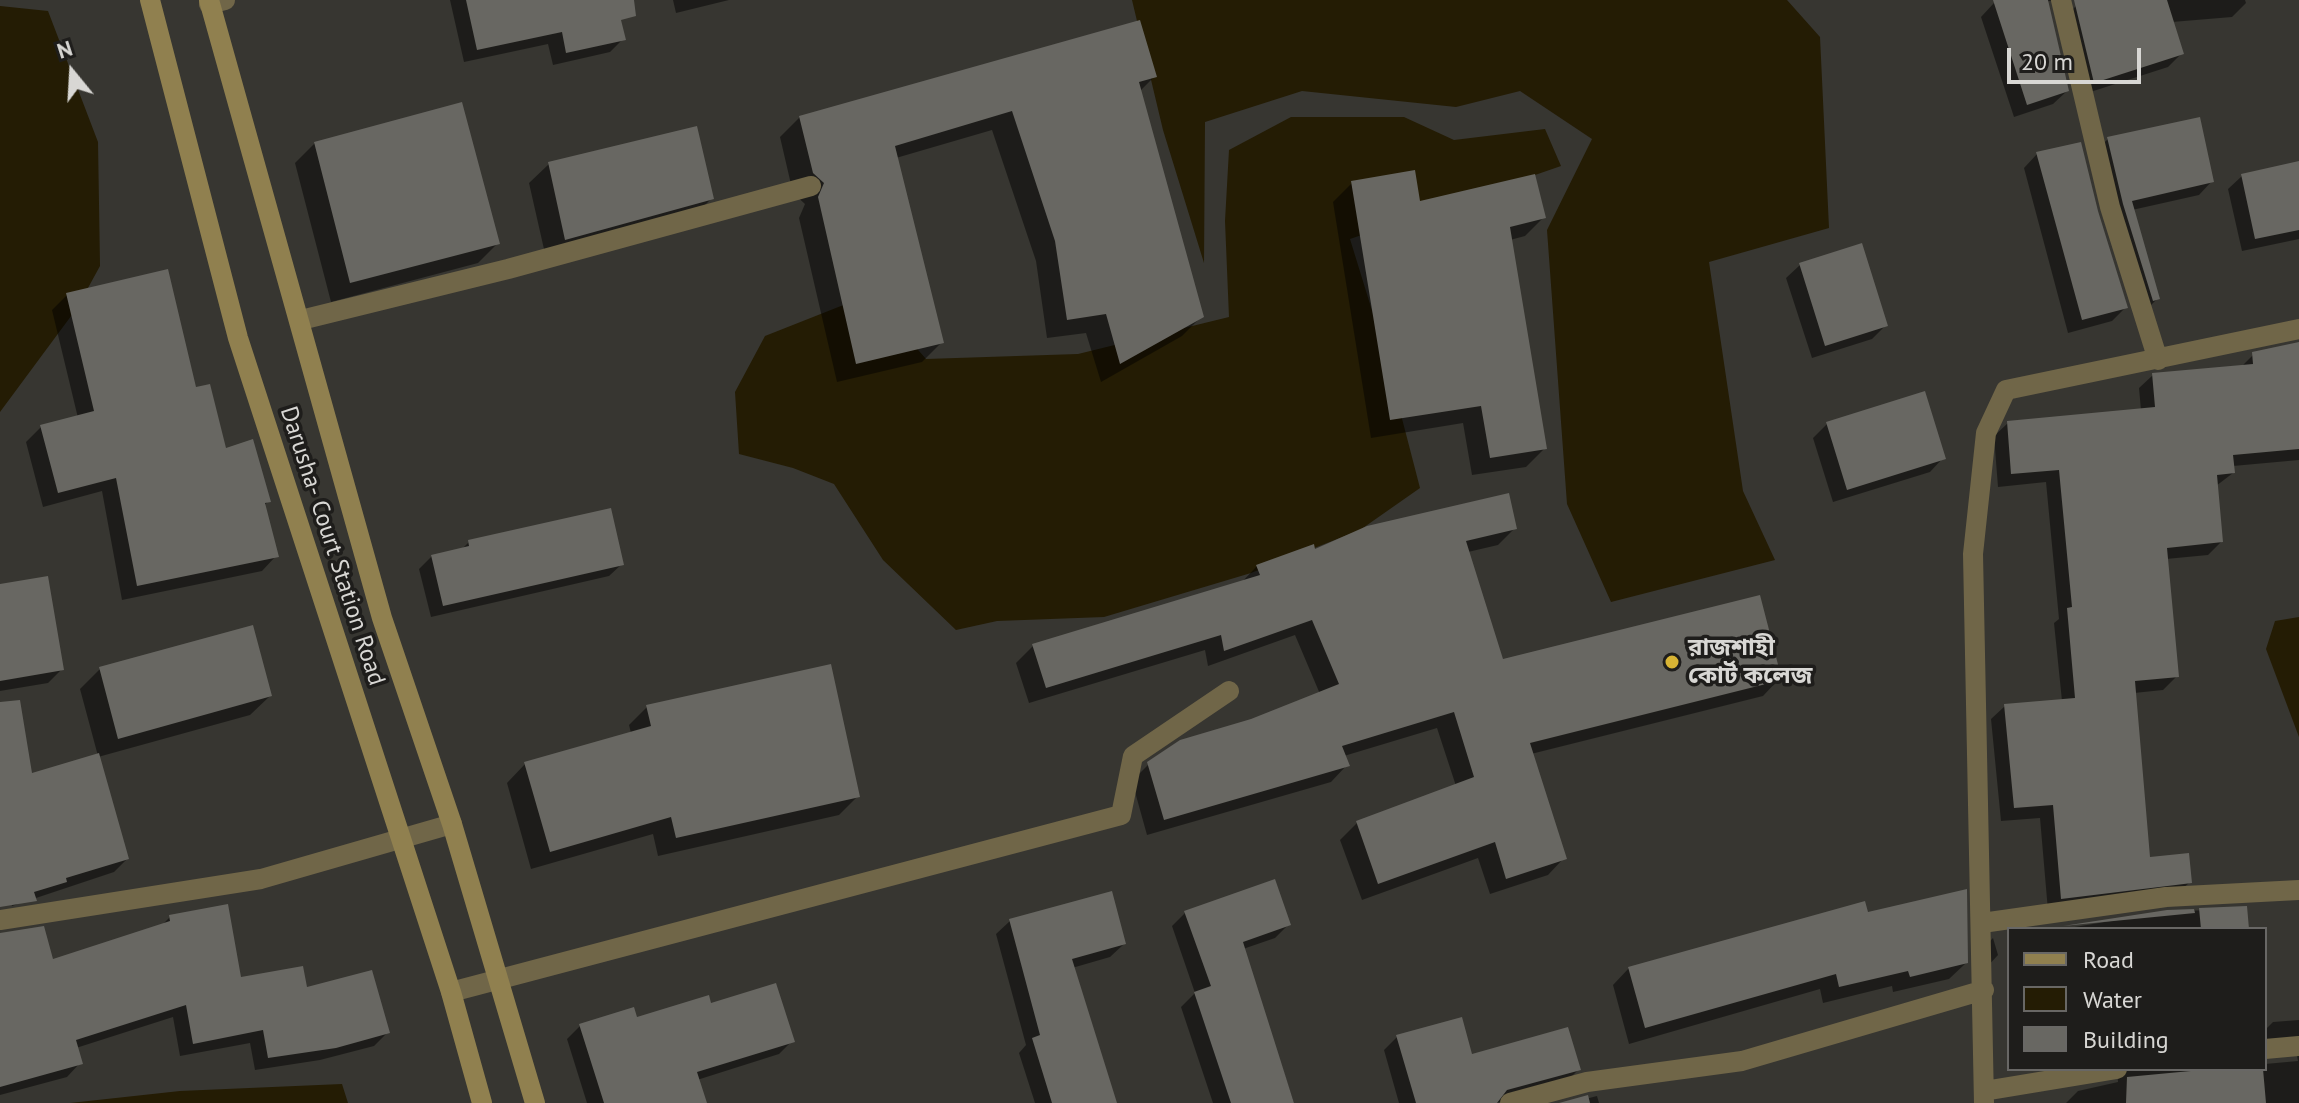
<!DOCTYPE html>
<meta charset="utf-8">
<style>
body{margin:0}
#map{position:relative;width:2299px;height:1103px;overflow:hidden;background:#373631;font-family:"PT Sans",sans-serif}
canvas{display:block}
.legend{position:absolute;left:2007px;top:927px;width:260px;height:144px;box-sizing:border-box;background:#1e1d1b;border:2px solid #686765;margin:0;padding:10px 14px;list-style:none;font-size:24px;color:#d8d7d4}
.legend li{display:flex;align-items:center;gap:16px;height:40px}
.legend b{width:40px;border:2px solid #686765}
.north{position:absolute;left:32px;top:32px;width:80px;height:80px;-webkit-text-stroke:6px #1e1d1b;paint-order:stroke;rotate:342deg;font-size:22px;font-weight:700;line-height:32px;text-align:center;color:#d8d7d4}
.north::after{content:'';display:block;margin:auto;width:28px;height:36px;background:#d8d7d4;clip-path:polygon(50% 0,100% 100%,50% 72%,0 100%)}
.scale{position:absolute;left:2007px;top:48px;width:134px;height:36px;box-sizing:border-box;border:4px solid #d8d7d4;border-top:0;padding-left:10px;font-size:24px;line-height:28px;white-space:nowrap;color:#d8d7d4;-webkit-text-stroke:6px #1e1d1b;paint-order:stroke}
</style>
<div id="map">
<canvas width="2299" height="1103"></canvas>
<ul class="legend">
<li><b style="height:10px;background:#90804f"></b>Road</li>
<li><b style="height:22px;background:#241c04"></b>Water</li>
<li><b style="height:22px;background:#686762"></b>Building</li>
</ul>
<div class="north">N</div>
<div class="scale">20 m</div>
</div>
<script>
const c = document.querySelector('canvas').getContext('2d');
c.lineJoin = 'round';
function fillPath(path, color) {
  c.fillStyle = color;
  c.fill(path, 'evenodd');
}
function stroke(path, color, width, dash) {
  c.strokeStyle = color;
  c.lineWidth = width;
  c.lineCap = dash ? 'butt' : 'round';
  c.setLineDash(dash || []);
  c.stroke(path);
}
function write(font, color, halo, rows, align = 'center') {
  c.font = font + ' "PT Sans","Noto Sans Bengali",sans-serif';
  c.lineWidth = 7;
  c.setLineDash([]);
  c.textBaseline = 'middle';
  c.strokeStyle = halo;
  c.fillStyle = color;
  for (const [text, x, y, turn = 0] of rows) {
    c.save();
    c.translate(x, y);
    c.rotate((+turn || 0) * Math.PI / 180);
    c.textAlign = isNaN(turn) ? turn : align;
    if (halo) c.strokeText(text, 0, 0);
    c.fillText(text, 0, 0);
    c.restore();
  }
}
fillPath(new Path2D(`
 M1132,0H1787L1820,37L1829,228L1709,262L1743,491L1775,560L1611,602L1567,504L1547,230L1592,139L1520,91L1456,107L1302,91L1205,122L1204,263L1163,130Z
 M0,6L48,11L98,142L100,266L77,308L0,412Z
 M1291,117H1404L1454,140L1545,129L1561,166L1350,239L1385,353L1420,488L1360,530L1251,573L1104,617L997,621L956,630L883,560L834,484L793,468L739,454L735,392L765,336L846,304H878L926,359L1078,354L1229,317L1225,221L1229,150Z
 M2299,617V737L2266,649L2275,621Z
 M342,1084L348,1103H70L180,1091Z`), '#241c04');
fillPath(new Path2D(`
 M450,0H615L623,39L610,52L553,65L548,44L464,62Z
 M673,0H729L676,13Z
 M2004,0H2053L2046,2L2067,91L2053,104L2014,117L1981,17L1994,3Z
 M2094,0H2245L2246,3L2232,17L2172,22L2182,53L2168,67L2081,95L2063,19L2076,6Z
 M1155,76L1140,91L1202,316L1182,336L1101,382L1086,333L1047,338L1036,261L992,130L896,158L942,342L922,362L837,382L799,218L805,204L793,193L780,137L800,117Z
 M2108,139L2212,181L2199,195L2132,210L2158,298L2144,312L2094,152Z
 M315,143L498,243L478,263L331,302L295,163Z
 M2037,154L2096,211L2126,307L2112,321L2068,333L2024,168Z
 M2299,163V239L2242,251L2228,189L2242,176Z
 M549,164L711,199L692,218L546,258L529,183Z
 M1352,183L1419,203L1544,217L1525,236L1510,240L1545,448L1526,467L1472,475L1463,423L1371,438L1333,202Z
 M1800,265L1885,326L1872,339L1812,358L1786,278Z
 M67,295L194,389L224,450L268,501L264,506L276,556L262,571L122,600L102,491L43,507L26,442L41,427L78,418L52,310Z
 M2299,345V460L2233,466V473L2216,486L2221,542L2208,555L2166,559L2177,676L2163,690L2134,693L2148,859L2190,882L2176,895L2048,911L2040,818L2001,821L1991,719L2005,706L2062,701L2054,623L2059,619L2046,482L1998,487L1994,436L2008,423L2141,410L2139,388L2153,375L2241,367L2254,354Z
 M1827,424L1943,458L1930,472L1833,502L1813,438Z
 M1515,528L1498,545L1468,552L1502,661L1779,679L1763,696L1531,754L1564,858L1548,875L1490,894L1478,858L1362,900L1340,840L1357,823L1456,786L1437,728L1344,756L1347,765L1331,782L1147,835L1132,781L1149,764L1320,694L1295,635L1208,666L1205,650L1029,703L1016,663L1033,646L1240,584L1257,566L1314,552Z
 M469,542L622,564L609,576L431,617L419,569L432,556L461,550Z
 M0,586L62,669L48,683L0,691Z
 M100,669L270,696L250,715L98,757L127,859L114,872L12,906L8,893L0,895V785L98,756L80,689Z
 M648,706L857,797L839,815L658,856L653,834L531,869L507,783L525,764L631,733L629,725Z
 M2245,908L2247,929H2062L2167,912Z
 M1185,913L1289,924L1275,938L1243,949L1294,1103H1213L1181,1007L1195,993L1172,926Z
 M1866,915L1966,963L1949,979L1893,992L1892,986L1823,1003L1820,989L1629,1044L1613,985L1629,968Z
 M170,917L240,979L306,990L387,1033L374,1046L320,1060L255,1070L250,1043L180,1056L173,1017L76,1048L80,1063L67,1077L0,1095V966L52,962L161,926Z
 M1010,921L1124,944L1110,957L1072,968L1115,1103H1035L1019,1053L1026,1045L996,934Z
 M1993,938L1998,955L1985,969L1981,950Z
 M710,1005L792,1041L779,1054L697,1080L705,1103H587L567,1039L580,1026L636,1020Z
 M2299,1020V1103H2066L2078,1091L2118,1082L2117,1069H2265V1064L2298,1061L2296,1051L2265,1047V1030L2273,1022Z
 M1397,1037L1471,1056L1578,1070L1565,1083L1496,1103H1399L1384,1050Z
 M1597,1096L1599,1103H1570Z`), '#0007');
fillPath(new Path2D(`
 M466,0H634L636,16L621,20L626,40L566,53L562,32L477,50Z
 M1993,0H2048L2069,91L2027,105Z
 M2074,0H2167L2184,54L2094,83Z
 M1140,20L1157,77L1139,82L1204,317L1120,364L1106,314L1067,320L1055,241L1012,111L895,146L944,343L856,364L818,197L824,183L813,173L799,116Z
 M462,102L500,244L350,283L314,142Z
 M2200,117L2214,182L2132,201L2160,299L2153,301L2123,204L2107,137Z
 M697,126L714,199L565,240L548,162Z
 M2081,142L2098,211L2128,308L2082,320L2036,152Z
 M2299,161V230L2255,239L2241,174Z
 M1415,170L1420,201L1535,174L1546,218L1510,227L1547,449L1490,458L1481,406L1390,420L1351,181Z
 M1862,243L1888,326L1825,346L1799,263Z
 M168,269L196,387L210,384L226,448L253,439L271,502L265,503L279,557L137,586L116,478L58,493L40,425L94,411L66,293Z
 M2299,342V449L2233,455L2235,473L2217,475L2223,542L2167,548L2179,677L2135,681L2150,857L2189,853L2192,883L2061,899L2053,805L2014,808L2004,704L2075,698L2067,608L2072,607L2059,470L2011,474L2007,421L2155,407L2152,373L2253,364L2252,352Z
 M1925,391L1946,459L1847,490L1826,422Z
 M1509,493L1517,529L1466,541L1503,659L1760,595L1782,680L1530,743L1567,859L1506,879L1495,842L1378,884L1356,821L1474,777L1454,712L1342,746L1350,766L1164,820L1147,762L1180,740L1251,719L1339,684L1312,620L1224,651L1221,635L1046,688L1032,644L1260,575L1256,565L1314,544L1315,549L1367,526Z
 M611,508L624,565L443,606L431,555L469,546L468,540Z
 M48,576L64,670L0,681V584Z
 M253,625L272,696L118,739L99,667Z
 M831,664L860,797L676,838L671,817L550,852L524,762L651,726L646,705Z
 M20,700L32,773L99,753L129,859L66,878L67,882L34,892L37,901L0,907V702Z
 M1275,879L1291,925L1243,942L1294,1103H1231L1194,992L1211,986L1184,911Z
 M1967,889L1968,963L1910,977L1908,971L1839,987L1836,974L1645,1028L1628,967L1865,901L1868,912Z
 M1112,891L1126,944L1072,959L1117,1103H1052L1032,1038L1040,1035L1009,919Z
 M228,904L241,977L303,966L307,987L372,970L390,1033L336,1048L268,1058L263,1030L193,1044L186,1005L76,1040L83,1064L0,1087V933L44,926L53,959L170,921L169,915Z
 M2247,906L2249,929H2201L2199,908Z
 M2194,909L2195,913L2063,926L2167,910Z
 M776,983L795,1042L697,1072L707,1103H604L579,1024L634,1007L637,1017L709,995L711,1003Z
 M1462,1017L1472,1054L1568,1027L1581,1070L1507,1090L1497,1103H1416L1396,1035Z
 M2212,1069H2263L2266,1103H2126L2127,1077Z
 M1588,1095L1590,1103H1559Z`), '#686762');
stroke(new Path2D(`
 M2061,0L2110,207L2158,360
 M209,4L225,0
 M301,320L508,269L811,186
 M0,920L261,879L452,824
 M1982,923L2166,897L2299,890
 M451,992L1121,815L1133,756L1229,691
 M2265,1049L2299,1046
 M1984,1091L2117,1069
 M1510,1103L1587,1082L1742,1061L1984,990
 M1984,1103L1973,554L1986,433L2006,390L2299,329`), '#706648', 20);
stroke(new Path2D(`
 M150,0L238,338L451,992L482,1103
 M209,0L382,618L452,824L535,1103`), '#90804f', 20);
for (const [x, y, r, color] of [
 [1672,662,8,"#d8b434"]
]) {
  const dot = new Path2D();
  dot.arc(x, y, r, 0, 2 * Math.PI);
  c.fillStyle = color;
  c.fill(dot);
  stroke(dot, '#1e1d1b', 3);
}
write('24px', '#d8d7d4', '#1e1d1b', [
 ["Darusha- Court Station Road",332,546,72]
]);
write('bold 24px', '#d8d7d4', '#1e1d1b', [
 ["রাজশাহী",1688,648],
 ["কোর্ট কলেজ",1688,676]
], 'left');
</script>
